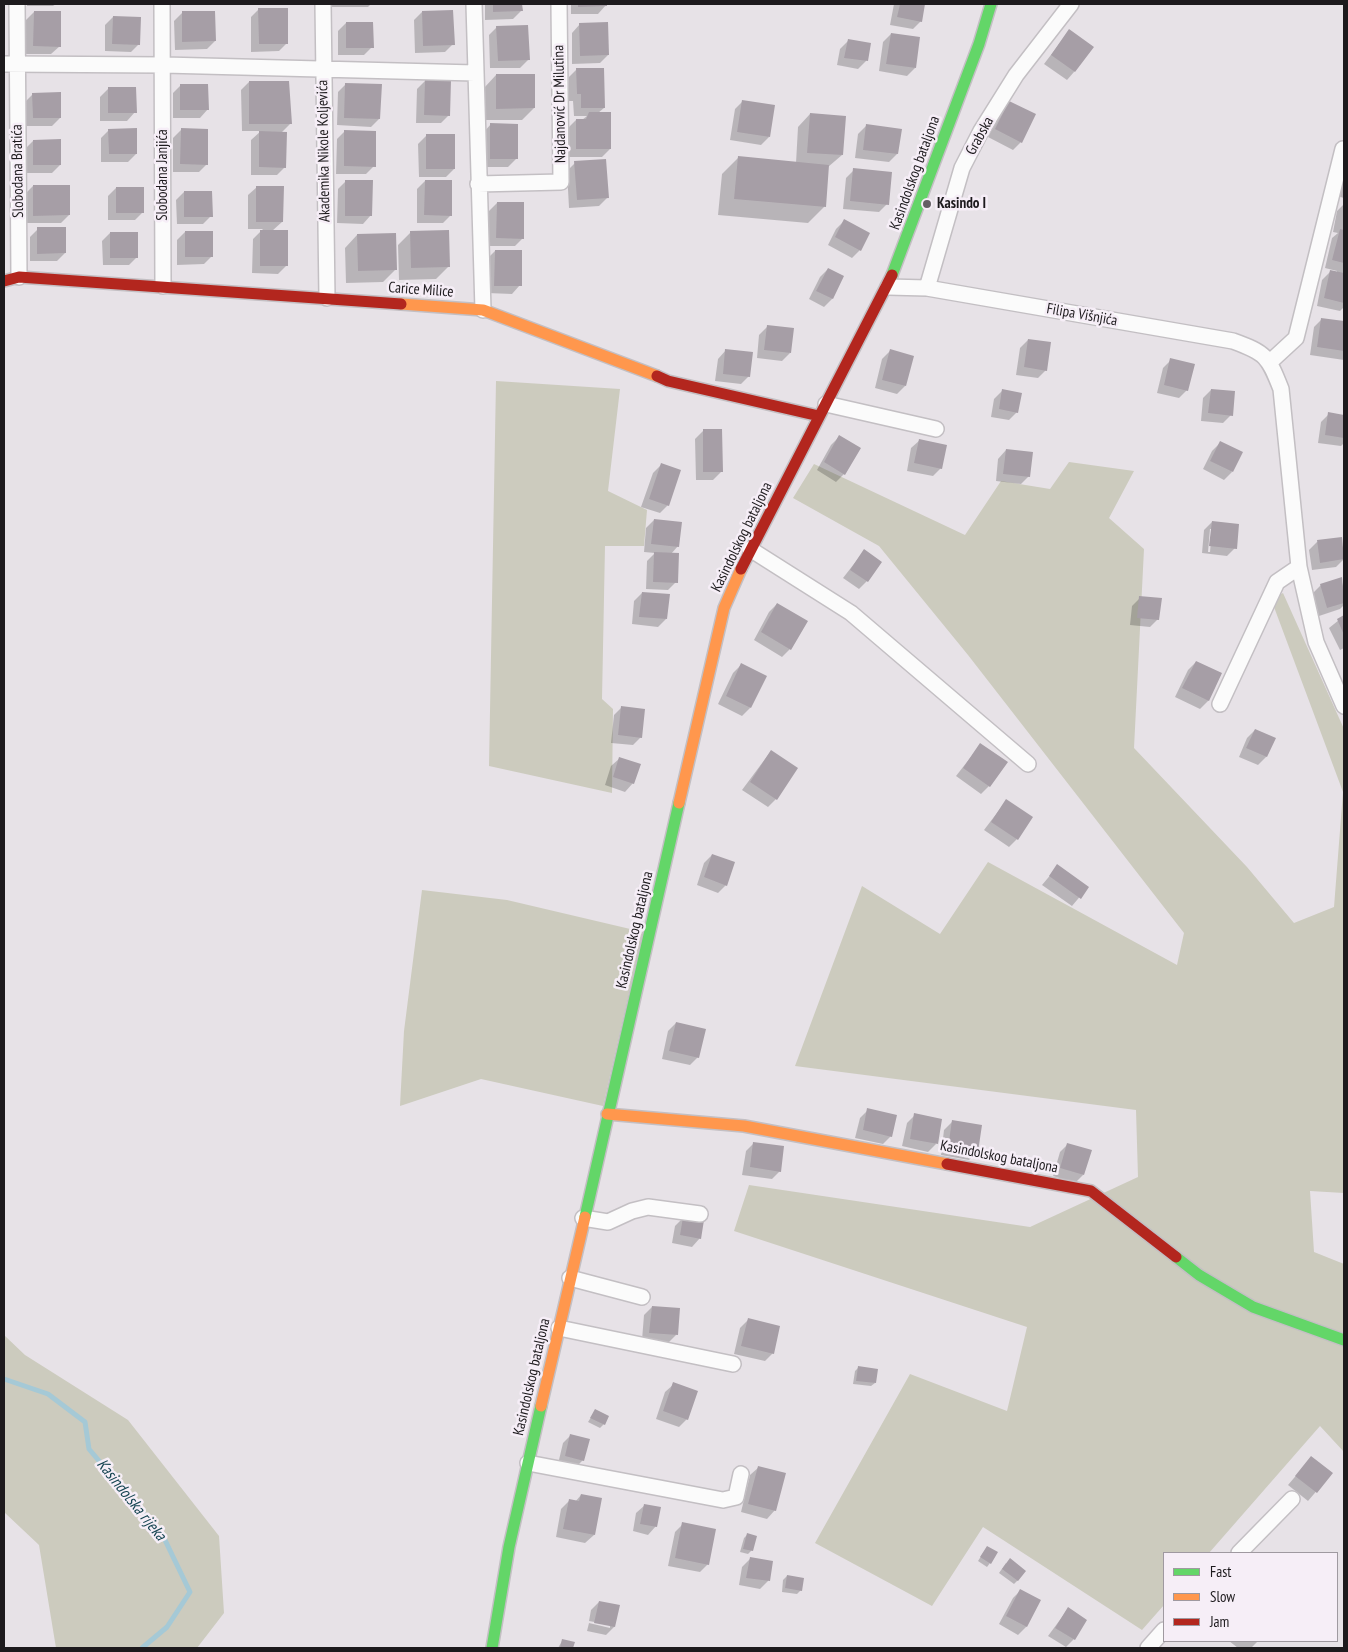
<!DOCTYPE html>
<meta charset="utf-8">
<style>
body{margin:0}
#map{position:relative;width:1348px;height:1652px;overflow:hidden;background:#e7e2e7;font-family:"PT Sans Narrow",sans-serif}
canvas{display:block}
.frame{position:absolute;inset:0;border:5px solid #1d1a1d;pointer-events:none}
.legend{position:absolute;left:1163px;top:1552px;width:175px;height:90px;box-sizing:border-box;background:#f6eef7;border:1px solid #9f99a0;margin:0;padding:6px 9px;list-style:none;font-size:15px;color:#1d1a1d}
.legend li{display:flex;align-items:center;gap:10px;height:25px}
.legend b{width:25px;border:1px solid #9f99a0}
</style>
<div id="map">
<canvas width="1348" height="1652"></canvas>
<div class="frame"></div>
<ul class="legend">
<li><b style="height:6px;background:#63d668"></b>Fast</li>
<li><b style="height:6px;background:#ff974d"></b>Slow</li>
<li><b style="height:6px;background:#b3261e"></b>Jam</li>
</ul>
</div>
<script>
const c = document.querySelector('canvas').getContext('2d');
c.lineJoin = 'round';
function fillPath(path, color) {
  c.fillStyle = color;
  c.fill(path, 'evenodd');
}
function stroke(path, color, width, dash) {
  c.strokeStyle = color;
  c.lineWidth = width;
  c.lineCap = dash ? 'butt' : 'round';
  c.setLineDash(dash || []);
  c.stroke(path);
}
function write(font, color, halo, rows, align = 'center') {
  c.font = font + ' "PT Sans Narrow",sans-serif';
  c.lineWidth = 5;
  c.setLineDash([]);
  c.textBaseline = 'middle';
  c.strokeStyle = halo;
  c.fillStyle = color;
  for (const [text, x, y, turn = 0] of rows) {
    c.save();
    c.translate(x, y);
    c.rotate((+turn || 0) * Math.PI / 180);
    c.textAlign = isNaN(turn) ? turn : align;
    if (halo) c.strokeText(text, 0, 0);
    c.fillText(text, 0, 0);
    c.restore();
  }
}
fillPath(new Path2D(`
 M496,381L620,389L608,491L647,510L644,546H605L602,699L613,709L612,793L489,766Z
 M1069,462L1134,471L1109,518L1144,549L1134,748L1247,867L1294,923L1334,907L1343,792L1271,599L1283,593L1344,729V1193L1310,1191L1314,1252L1344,1264V1452L1320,1426L1209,1553H1164V1605L1142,1630L983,1527L932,1606L815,1543L910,1374L1007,1411L1027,1327L734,1231L749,1185L1030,1227L1138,1177L1136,1110L795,1066L862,886L940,934L988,862L1177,965L1184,933L968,655L879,546L793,498L814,464L965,535L1001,481L1050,489Z
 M422,890L507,900L643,932L603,1106L481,1079L400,1106L404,1031Z
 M4,1335L25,1355L128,1420L219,1536L224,1613L197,1648H56L39,1545L4,1512Z`), '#cccbbe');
fillPath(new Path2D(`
 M27,4H56L53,6H27Z
 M329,4H371L368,7H329Z
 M485,4H521V11L513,19L485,20Z
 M571,4H606V5L598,14H571Z
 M894,4H924L921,21L913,29L890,25Z
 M259,9L287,43L279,51L251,52V17Z
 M34,12L60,46L51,54H26V20Z
 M422,12L453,44L445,52L415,53L414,20Z
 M182,13L215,41L207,49L175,50L174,21Z
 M113,17L139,44L131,52L105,51V25Z
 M346,23L372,47L364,55H338V31Z
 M580,24L608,55L600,63L572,64V33Z
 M497,27L528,60L520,68H490L489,35Z
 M1069,31L1074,72L1067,80L1044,64Z
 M891,34L915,68L907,76L879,71L883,42Z
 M848,41L869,44L866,61L858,69L837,65L840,49Z
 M577,69L604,108L598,113L610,149L602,157H568V128L576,120H582L587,116H574L573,101H569V77Z
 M496,75L534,108L522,120H484V88Z
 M425,81L449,115L441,123H416L417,89Z
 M249,82L291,123L281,133L285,167L277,175H251V140L261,131H242L241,90Z
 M346,84L379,119L371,127L337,125L338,92Z
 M181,85L208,109L200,118H173V93Z
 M108,89L135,112L127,121H100V97Z
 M33,94L60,118L52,126H25V102Z
 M743,101L769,137L761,145L730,140L735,109Z
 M1010,102L1021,142L1013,150L988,137L1002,110Z
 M810,114L842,155L828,167L824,207L808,223L718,215L722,174L738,158L796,163L798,127Z
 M491,124L516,159L508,167H482L483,133Z
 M866,126L900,130L897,154L889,162L855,158L858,134Z
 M109,130L136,154L128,162H101V138Z
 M181,130L207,164L199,172H173V138Z
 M345,131L374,166L366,174H336L337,139Z
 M426,136L454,169L446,177H419L418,144Z
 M33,141L60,165L52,173H26L25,149Z
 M575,163L607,198L599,206L569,208L567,171Z
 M1344,169V198L1337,196Z
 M854,170L887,204L879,212L843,209L846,178Z
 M346,181L371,215L363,224L337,223L338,189Z
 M425,181L451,215L443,223H417V189Z
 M33,186L69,215L61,223H26L25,194Z
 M257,187L282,222L272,231L286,266L278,274L252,273L253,239L263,229H248V195Z
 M116,188L143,212L135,220H108V196Z
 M184,192L211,216L203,224H177L176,200Z
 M497,203L523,238L515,246H489V211Z
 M1344,204V307L1340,311L1317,306L1322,280L1330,272L1337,273V271L1325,268L1332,238L1338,233L1333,232L1337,211Z
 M844,221L860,250L852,258L828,245L836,229Z
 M38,229L65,253L57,261H30V237Z
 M185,232L212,256L204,264L177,265V240Z
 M411,232L449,266L436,279L399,280L398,245Z
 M110,233L137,257L129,265H103L102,241Z
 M357,235L395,270L383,282L346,283L345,248Z
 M495,251L520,285L512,294L487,293V259Z
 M828,269L843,276L832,299L824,307L809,299L820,277Z
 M1322,319L1344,323V360L1310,355L1314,327Z
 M767,327L790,353L782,361L757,358L759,335Z
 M1028,340L1046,370L1038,378L1016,375L1020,348Z
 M726,350L749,376L741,384L715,381L718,359Z
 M890,351L905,386L897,394L875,388L882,359Z
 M1171,360L1187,390L1179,398L1157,393L1163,368Z
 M1211,390L1231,415L1223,423L1201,421L1203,398Z
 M1002,391L1017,412L1009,420L991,417L994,399Z
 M1329,414L1344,416V443L1341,446L1318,443L1321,422Z
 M703,431L721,472L713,480H696L695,439Z
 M839,437L844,474L836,482L817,470L831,445Z
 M920,440L941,468L933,476L907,471L911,448Z
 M1220,443L1232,472L1224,480L1203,469L1212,451Z
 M1006,450L1029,476L1021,484L996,481L998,459Z
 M661,465L668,505L660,513L641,507L653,473Z
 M654,520L678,546L671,554L676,582L668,590L646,589L647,561L655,553L644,552L646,528Z
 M1212,522L1235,548L1227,556L1202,553L1204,530ZM1210,529H1212L1210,552H1208Z
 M1341,538L1344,559L1336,567L1312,570L1309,550L1317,542Z
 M864,551L867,581L859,589L843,578Z
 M1341,579L1344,590V605L1340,609L1319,616L1313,593L1321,585Z
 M642,593L666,619L658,627L632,624L634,601Z
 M1140,598L1158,619L1150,627L1130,625L1132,606Z
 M777,604L790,649L782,657L754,640L769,612Z
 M1344,616V648L1340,650L1329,628Z
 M1196,662L1221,674L1208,701L1200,709L1175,697L1188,670Z
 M741,665L750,708L742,716L718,704L733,673Z
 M622,707L641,737L633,745L611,743L614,715Z
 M1255,730L1274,738L1266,757L1258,765L1239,757L1247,738Z
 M981,744L989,786L981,794L956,776Z
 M771,751L776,799L768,807L742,790Z
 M620,758L633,783L625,792L605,785L611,766Z
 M1006,801L1017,839L1009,847L984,830Z
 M712,855L726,885L718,893L697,885L704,863Z
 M1058,866L1088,887L1072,906L1042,885Z
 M676,1023L698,1057L690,1065L662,1059L668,1031Z
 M868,1110L891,1136L883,1144L855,1138L860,1118Z
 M915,1115L936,1144L928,1152L902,1146L907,1123Z
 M952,1122L977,1152L969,1160L941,1155L944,1130Z
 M754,1143L780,1171L772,1179L742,1175L746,1151Z
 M1068,1144L1083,1175L1075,1183L1053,1176L1060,1152Z
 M683,1218L700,1238L692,1247L672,1243L675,1226Z
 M652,1307L676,1335L668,1343L642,1340L644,1315Z
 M748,1320L773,1353L765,1361L734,1354L740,1328Z
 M858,1368L875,1383L871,1386L853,1384L855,1371Z
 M674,1384L687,1419L679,1427L656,1419L665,1392Z
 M595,1411L604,1424L600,1428L588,1422Z
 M571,1435L583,1460L575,1468L558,1464L563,1443Z
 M1311,1458L1331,1474L1308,1501L1288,1485Z
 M759,1467L775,1510L767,1519L741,1512L750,1475Z
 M581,1495L594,1535L585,1543L556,1537L561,1509L569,1501L575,1502Z
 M645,1505L656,1526L648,1535L633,1531L636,1513Z
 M683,1524L708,1564L700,1572L668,1566L675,1532Z
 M747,1535L752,1550L748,1554L740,1552L744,1538Z
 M987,1547L990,1563L987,1567L978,1561Z
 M750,1559L772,1562L768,1581L760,1589L739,1585L742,1567Z
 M1006,1563L1018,1580L1014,1584L999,1573Z
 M787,1576L801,1590L797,1594L782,1592L783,1580Z
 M1021,1590L1039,1601L1026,1627L1018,1635L999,1624L1013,1598Z
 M599,1602L618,1606L614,1627L606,1635L587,1631L589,1623L610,1628V1625L589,1621L591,1610Z
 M1068,1609L1074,1639L1066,1647L1048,1636Z
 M562,1641L573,1643L572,1648H558Z
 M1229,1641H1258L1251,1648H1238Z`), '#0003');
stroke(new Path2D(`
 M4,1379L48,1394L85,1422L89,1449L164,1538L190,1592L167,1627L142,1648`), '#a5c9d6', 5);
fillPath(new Path2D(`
 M493,4H522L523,11L493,12Z
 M578,4H607V6L578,7Z
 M900,4H925L922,22L897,17Z
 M258,8H288V44H259Z
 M453,10L455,45L423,46L422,11Z
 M34,11H61V47L33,46Z
 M182,11H215L216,41L182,42Z
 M113,16L141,17L140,45L112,44Z
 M346,22H373L374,48H346Z
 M608,22L609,55L580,56L579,23Z
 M528,25L530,60L498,61L496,26Z
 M1069,29L1094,47L1075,72L1051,55Z
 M891,33L920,37L916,68L886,64Z
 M848,39L871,43L868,61L844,58Z
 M576,68H604L605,108H581V94H577Z
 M496,74H535V108L496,109Z
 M425,79L451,80L450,116L424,115Z
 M249,81H289L292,124H249Z
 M345,83L382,84L380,119L344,118Z
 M180,84H208L209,110H180Z
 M108,87H136L137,113H108Z
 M61,92V118H33L32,93Z
 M742,100L775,105L770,137L737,132Z
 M1009,101L1036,114L1022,143L995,129Z
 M589,112H611V149H576V119H586Z
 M810,113L846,116L843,155L807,153Z
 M490,123L518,124V159H490Z
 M866,124L902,129L898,154L863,150Z
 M137,128V154H109L108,129Z
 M181,128L208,129V165L180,164Z
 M344,130L376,131V167L344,166Z
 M259,131L287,132L286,168L259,167Z
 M426,134H455V169H426Z
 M61,139V165H33V140Z
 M738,156L829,165L826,207L734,199Z
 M606,159L609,198L577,200L574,161Z
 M853,168L892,172L889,205L850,201Z
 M345,180H373L372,216H345Z
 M425,180H452V216L424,215Z
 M33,185H70V215L33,216Z
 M256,186H284L283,222H256Z
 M116,187H144V213H116Z
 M184,191H212L213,217H184Z
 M497,202H524V239L496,238Z
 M844,219L870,233L861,251L835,237Z
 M37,227H66V253L37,254Z
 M1340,229L1344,230V263L1332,260Z
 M260,230H288V266H260Z
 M449,230L450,267L411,268L410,231Z
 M185,231H213V257H185Z
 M110,232H138V258H110Z
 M396,233L397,270L358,271L357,234Z
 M495,250H522V286H494Z
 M828,268L844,276L833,299L816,291Z
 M1330,270L1344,273V303L1324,298Z
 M1321,318L1344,321V351L1317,347Z
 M767,325L794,328L791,353L764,350Z
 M1028,339L1051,342L1047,371L1024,367Z
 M725,349L753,352L750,377L723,374Z
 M890,349L914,356L906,386L882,380Z
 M1170,358L1195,364L1188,391L1164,385Z
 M1002,389L1022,393L1018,413L999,409Z
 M1211,389L1235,391L1233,416L1208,413Z
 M1328,412L1344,415V438L1325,435Z
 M703,429H722L723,472H703Z
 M839,435L861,448L845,475L824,462Z
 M919,439L947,445L942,469L914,463Z
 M1220,441L1243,452L1233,472L1210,461Z
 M1006,449L1033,452L1030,477L1003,474Z
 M661,463L681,470L669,506L649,499Z
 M654,519L682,522L679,547L651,544Z
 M1212,521L1239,524L1237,549L1209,546Z
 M1342,537L1344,559L1320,563L1317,540Z
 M864,549L882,562L868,582L850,570Z
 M654,552L679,553L678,583L653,582Z
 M1342,577L1344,603L1327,608L1320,584Z
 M642,592L670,594L667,619L639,617Z
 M1139,596L1162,598L1159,620L1137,618Z
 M777,603L808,621L791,650L761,632Z
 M1344,615V635L1337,619Z
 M1196,661L1222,673L1209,701L1182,688Z
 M741,663L767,676L751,708L726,696Z
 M621,706L645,709L642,738L618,735Z
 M1255,729L1276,738L1267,757L1246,748Z
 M980,743L1008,762L990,787L963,768Z
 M771,750L798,768L777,800L750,782Z
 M619,757L641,764L634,784L613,777Z
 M1006,799L1033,817L1018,840L991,822Z
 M712,854L735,862L727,886L704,877Z
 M1057,864L1089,887L1081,899L1049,876Z
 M676,1022L706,1029L699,1058L669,1051Z
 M867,1108L897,1115L892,1137L863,1130Z
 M914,1113L942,1119L938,1144L910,1139Z
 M952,1120L982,1125L978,1152L948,1148Z
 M753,1142L784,1146L781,1172L750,1167Z
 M1067,1143L1092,1150L1084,1175L1060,1168Z
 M683,1217L704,1220L701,1239L680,1235Z
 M652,1306L680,1308L678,1335L649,1333Z
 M748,1318L780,1326L774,1354L741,1346Z
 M858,1366L878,1369L876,1383L856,1381Z
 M673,1382L698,1391L688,1420L663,1411Z
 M595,1409L609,1416L605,1425L590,1418Z
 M570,1434L590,1439L584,1461L565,1456Z
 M1311,1456L1333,1473L1317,1493L1295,1476Z
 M758,1466L786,1473L776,1511L748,1504Z
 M581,1494L602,1498L595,1535L563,1529L569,1499L579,1501Z
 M644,1504L661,1507L657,1527L640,1524Z
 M682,1522L716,1529L709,1565L675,1558Z
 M747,1533L757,1536L753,1551L743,1549Z
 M987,1546L998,1552L991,1564L980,1557Z
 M750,1557L773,1561L770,1581L746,1578Z
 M1010,1558L1026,1571L1018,1581L1002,1569Z
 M787,1575L804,1578L802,1591L785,1588Z
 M1020,1589L1041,1600L1027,1627L1006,1616Z
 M599,1601L620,1605L615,1627L594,1623Z
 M1068,1607L1087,1620L1075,1640L1055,1628Z
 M562,1639L575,1642L573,1648H560Z`), '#a69ea6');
const street = new Path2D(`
 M17,4L19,277
 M162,4L163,286
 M323,4L327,298
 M474,4L483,310
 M4,64L164,65L475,73
 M478,184L561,182L559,4
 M888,287L927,288L1233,341C1266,353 1268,356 1281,389L1299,567L1316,642L1344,706
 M927,288L962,168L981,131L1016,75L1071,4
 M1270,362L1296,338L1343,149
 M826,404L936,429
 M750,549L851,613L1028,764
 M1220,704L1277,582L1299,567
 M583,1218L608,1222L632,1211L648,1207L700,1214
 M570,1278L642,1297
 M559,1328L733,1364
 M528,1463L723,1500L736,1497L741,1474
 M1239,1553L1292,1499
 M1148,1648L1164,1630`);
const fast = new Path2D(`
 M892,275L979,44L991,4
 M585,1217L679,803
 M1176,1257L1199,1275L1253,1307L1344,1340
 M492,1648L509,1547L541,1406`);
const slow = new Path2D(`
 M401,304L483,310L657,376
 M679,803L724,608L741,569
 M607,1114L744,1126L947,1164
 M541,1406L585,1217`);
const jam = new Path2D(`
 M4,281L19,277L401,304
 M657,376L668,381L819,416
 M741,569L892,275
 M947,1164L1091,1191L1176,1257`);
stroke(street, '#c3bfc3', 18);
stroke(fast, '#c3bfc3', 14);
stroke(slow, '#c3bfc3', 14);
stroke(jam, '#c3bfc3', 14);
stroke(street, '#fbfbfb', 15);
stroke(fast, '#63d668', 11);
stroke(slow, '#ff974d', 11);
stroke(jam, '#b3261e', 11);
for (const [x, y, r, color] of [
 [927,204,5,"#646064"]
]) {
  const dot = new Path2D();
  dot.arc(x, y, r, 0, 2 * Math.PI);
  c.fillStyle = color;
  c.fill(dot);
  stroke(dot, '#f6eef7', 2);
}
write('15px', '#1d1a1d', '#f6eef7', [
 ["Najdanović Dr Milutina",560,104,-91],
 ["Grabska",980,136,-61],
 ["Akademika Nikole Koljevića",324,151,-91],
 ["Slobodana Bratića",18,171,-91],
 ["Kasindolskog bataljona",915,173,-70],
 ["Slobodana Janjića",163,175,-90],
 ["Carice Milice",421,290,4],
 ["Filipa Višnjića",1082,315,10],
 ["Kasindolskog bataljona",742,537,-64],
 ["Kasindolskog bataljona",635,930,-77],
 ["Kasindolskog bataljona",999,1157,11],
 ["Kasindolskog bataljona",532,1377,-77]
]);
write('bold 15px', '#1d1a1d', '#f6eef7', [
 ["Kasindo I",937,204]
], 'left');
write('italic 16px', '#154451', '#f6eef7', [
 ["Kasindolska rijeka",131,1500,51]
]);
</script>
